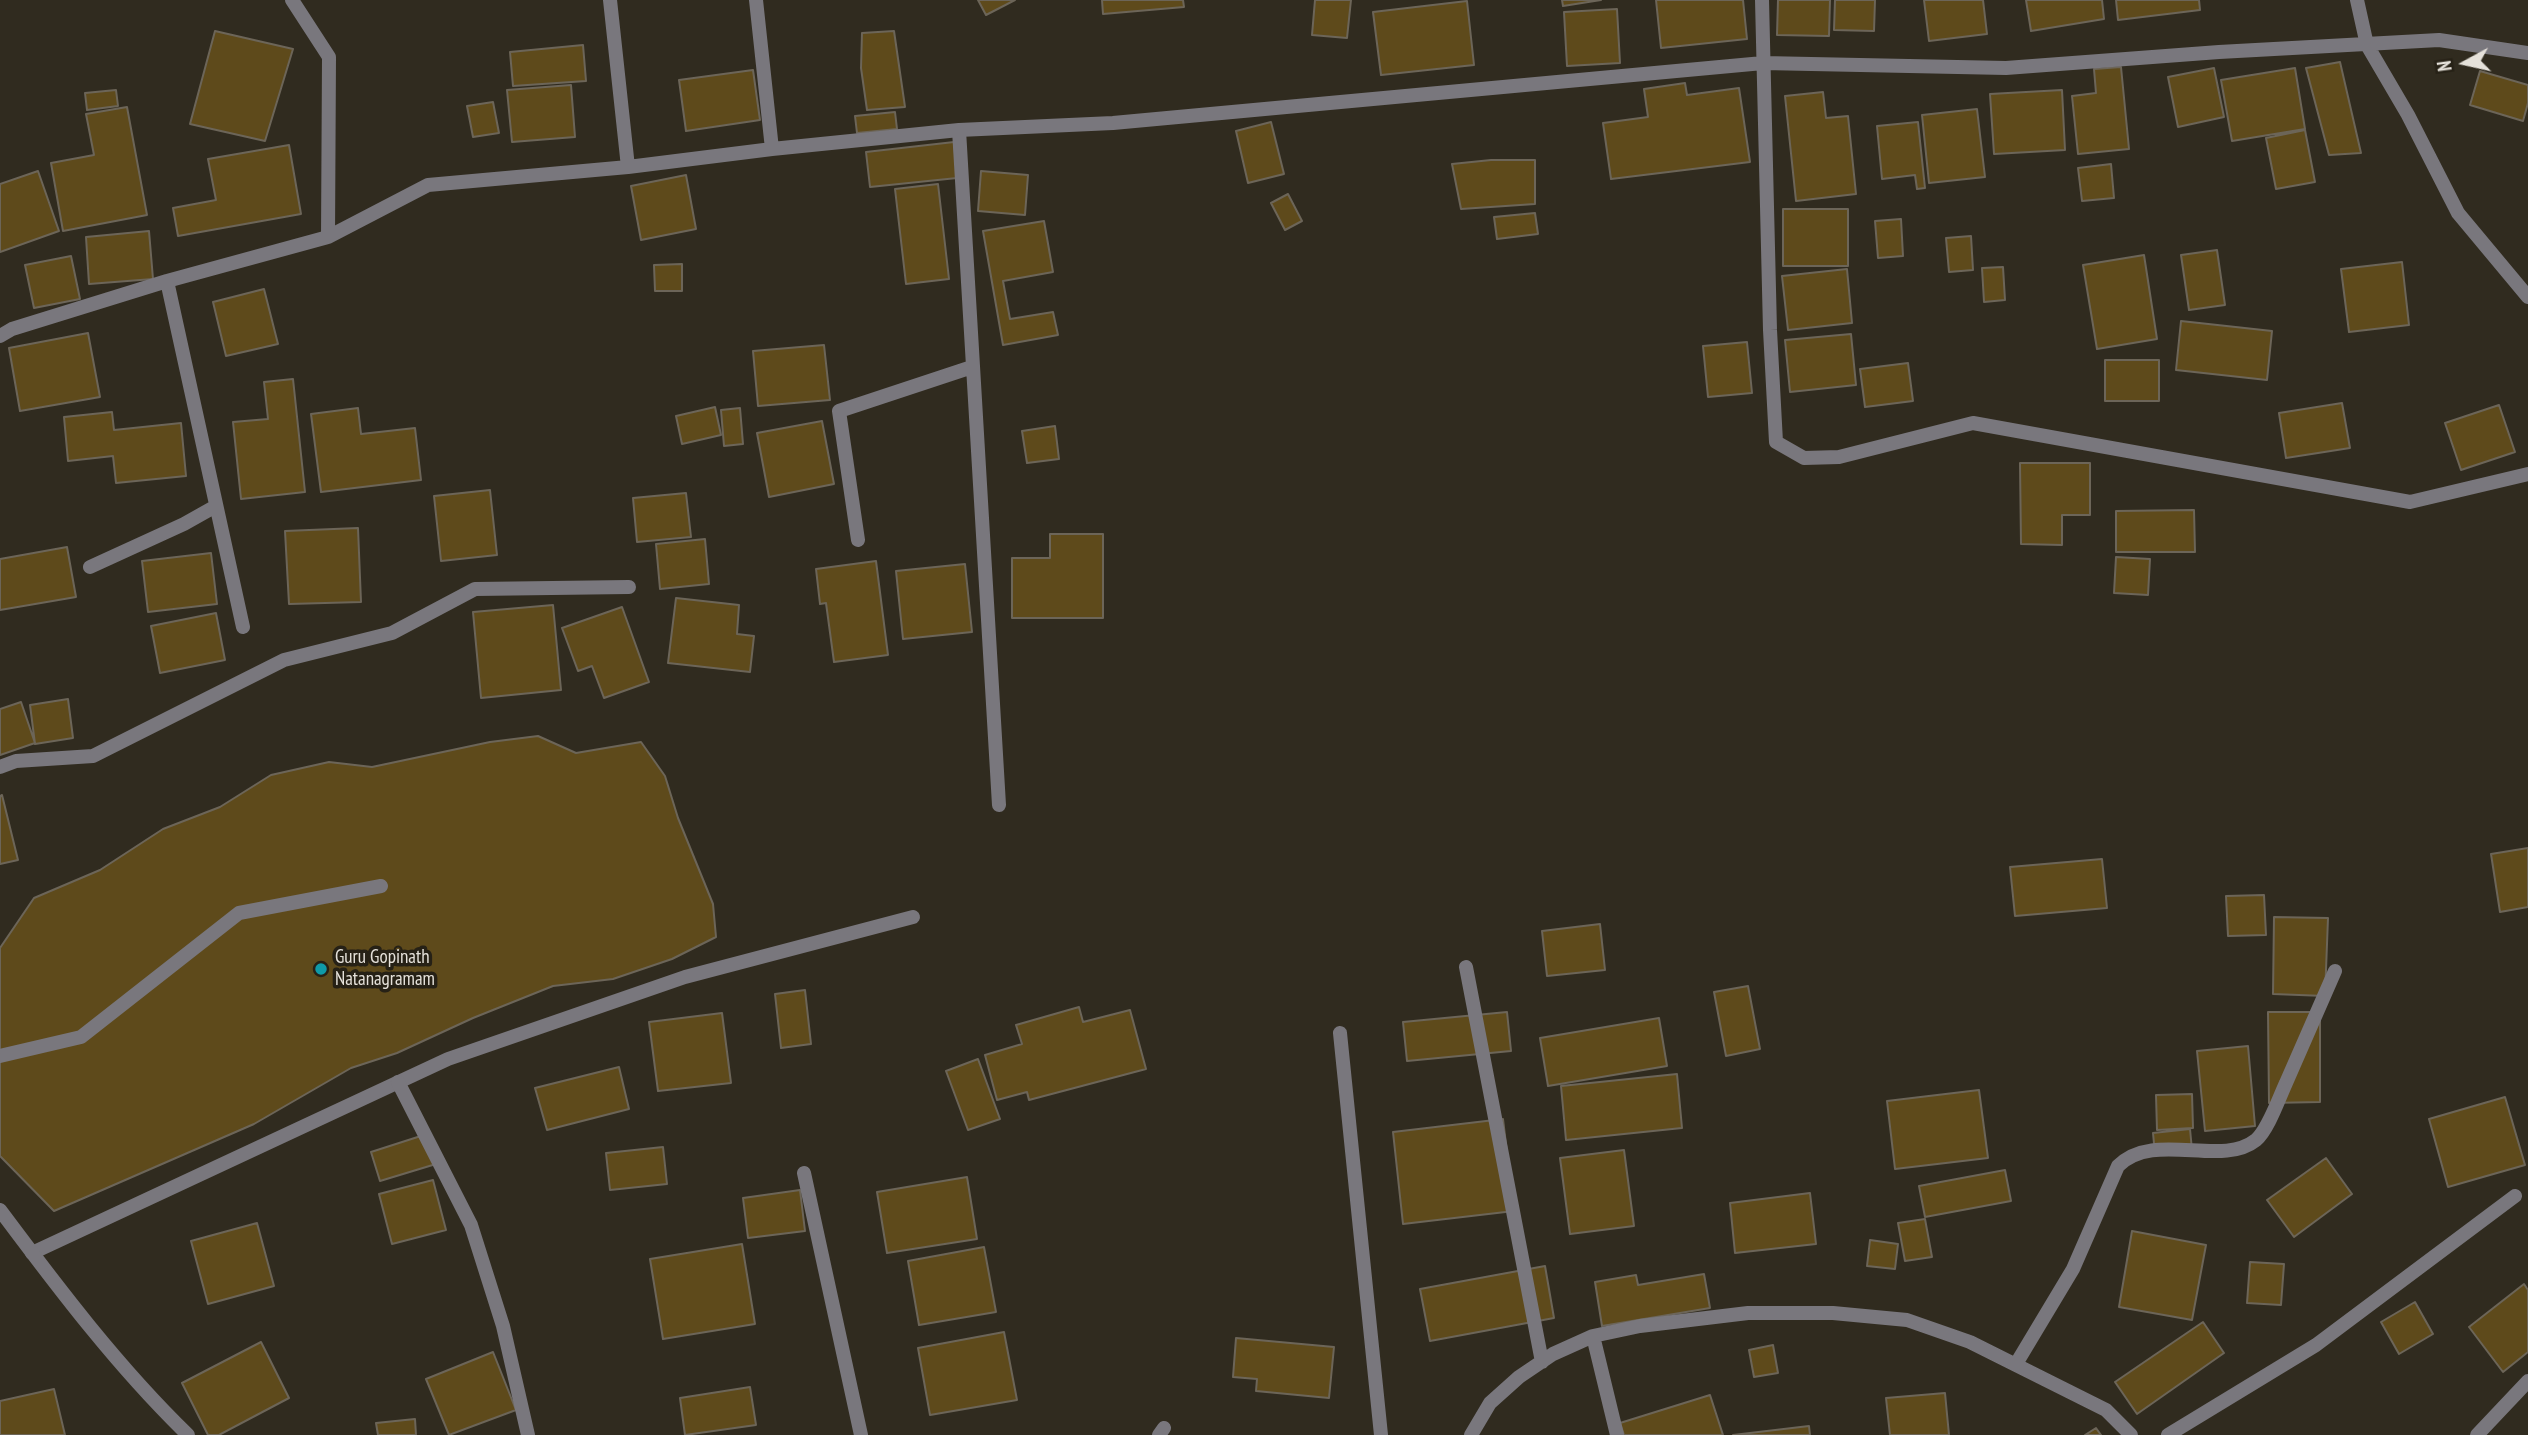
<!DOCTYPE html>
<style>
body{margin:0}
#map{position:relative;width:2528px;height:1435px;overflow:hidden;background:#302b1f;font-family:"PT Sans Narrow",sans-serif}
canvas{display:block}
.north{position:absolute;left:2430px;top:28px;width:70px;height:70px;-webkit-text-stroke:5px #262116;paint-order:stroke;rotate:262deg;font-size:19px;font-weight:700;line-height:28px;text-align:center;color:#e5e1da}
.north::after{content:'';display:block;margin:auto;width:24px;height:32px;background:#e5e1da;clip-path:polygon(50% 0,100% 100%,50% 72%,0 100%)}
</style>
<div id="map">
<canvas width="2528" height="1435"></canvas>
<div class="north">N</div>
</div>
<script>
const c = document.querySelector('canvas').getContext('2d');
c.lineJoin = 'round';
function fillPath(path, color) {
  c.fillStyle = color;
  c.fill(path, 'evenodd');
}
function stroke(path, color, width, dash) {
  c.strokeStyle = color;
  c.lineWidth = width;
  c.lineCap = dash ? 'butt' : 'round';
  c.setLineDash(dash || []);
  c.stroke(path);
}
function write(font, color, halo, rows, align = 'center') {
  c.font = font + ' "PT Sans Narrow",sans-serif';
  c.lineWidth = 7;
  c.setLineDash([]);
  c.textBaseline = 'middle';
  c.strokeStyle = halo;
  c.fillStyle = color;
  for (const [text, x, y, turn = 0] of rows) {
    c.save();
    c.translate(x, y);
    c.rotate((+turn || 0) * Math.PI / 180);
    c.textAlign = isNaN(turn) ? turn : align;
    if (halo) c.strokeText(text, 0, 0);
    c.fillText(text, 0, 0);
    c.restore();
  }
}
const building = new Path2D(`
 M978,0H1015L986,15Z
 M1102,0H1183L1184,7L1103,14Z
 M1315,0H1351L1347,38L1312,35Z
 M1562,0H1601L1563,6Z
 M1656,0H1743L1747,39L1661,48Z
 M1778,0H1830L1829,36L1777,35Z
 M1835,0H1875L1874,31L1834,30Z
 M1924,0H1983L1987,34L1929,41Z
 M2026,0H2102L2104,19L2031,31Z
 M2116,0H2199L2200,10L2118,20Z
 M1467,1L1474,65L1381,75L1373,12Z
 M1617,9L1620,63L1567,66L1564,12Z
 M215,31L293,49L265,141L190,124Z
 M894,31L905,107L867,110L861,68L862,33Z
 M583,45L586,81L513,86L510,52Z
 M2340,62L2361,153L2329,155L2306,68Z
 M2121,67L2129,149L2078,154L2072,96L2096,93L2094,69Z
 M2214,68L2224,117L2178,127L2168,77Z
 M2295,68L2305,129L2232,141L2221,80Z
 M753,70L760,120L686,131L679,80Z
 M2480,71L2528,85V103L2523,121L2470,105Z
 M1685,83L1687,95L1739,88L1750,162L1611,179L1603,123L1648,117L1644,89Z
 M571,85L575,137L512,142L507,90Z
 M116,90L118,106L87,110L85,93Z
 M2062,90L2065,150L1994,154L1990,94Z
 M1823,92L1826,118L1848,116L1856,194L1796,201L1785,96Z
 M493,102L499,133L473,137L467,106Z
 M127,107L147,215L63,231L51,163L94,155L86,114Z
 M1977,109L1985,177L1929,183L1922,115Z
 M895,112L897,129L857,133L855,116Z
 M1271,122L1284,174L1248,183L1236,131Z
 M1918,122L1925,188L1917,189L1915,175L1882,179L1877,126Z
 M2305,130L2315,182L2276,189L2266,138Z
 M954,142L957,178L870,187L866,152Z
 M289,145L301,214L178,236L173,208L216,200L208,159Z
 M1491,160H1535V204L1461,209L1452,164Z
 M2111,164L2114,198L2082,201L2078,168Z
 M38,171L59,231L0,252V184Z
 M981,171L1028,175L1025,215L978,211Z
 M686,175L696,229L641,240L631,186Z
 M938,184L949,279L906,284L895,189Z
 M1288,194L1302,221L1285,230L1271,203Z
 M1783,209H1848V266H1783Z
 M1535,213L1538,234L1497,239L1494,217Z
 M1901,219L1903,256L1878,258L1875,221Z
 M1044,221L1053,272L1003,281L1010,319L1053,312L1058,335L1003,345L983,231Z
 M149,231L153,279L89,284L86,237Z
 M1971,236L1973,270L1949,272L1946,238Z
 M2217,250L2225,305L2189,310L2181,255Z
 M2144,255L2157,339L2097,349L2083,265Z
 M71,256L80,299L34,308L25,265Z
 M2402,262L2409,325L2349,332L2341,269Z
 M682,264V291H655L654,265Z
 M2003,267L2005,300L1984,302L1982,268Z
 M1847,269L1852,323L1788,330L1782,276Z
 M264,289L278,344L226,356L213,302Z
 M2181,321L2272,331L2267,380L2176,370Z
 M88,333L100,397L20,411L9,348Z
 M1851,334L1856,385L1790,392L1785,340Z
 M1747,342L1752,393L1708,397L1703,346Z
 M824,345L830,400L758,406L753,351Z
 M2105,360H2159V401H2105Z
 M1908,363L1913,401L1865,407L1860,369Z
 M293,379L305,492L241,499L233,422L268,419L264,382Z
 M2342,403L2350,448L2286,458L2279,413Z
 M2499,405L2515,452L2461,470L2445,423Z
 M715,407L721,435L682,444L676,416Z
 M358,408L361,434L415,428L421,480L321,492L311,414Z
 M740,408L743,444L724,446L721,410Z
 M112,412L114,430L181,423L186,476L116,483L113,456L68,461L64,417Z
 M822,421L834,484L769,497L757,433Z
 M1055,426L1059,459L1027,463L1022,431Z
 M2020,463H2090V515H2062V545L2021,544Z
 M490,490L497,555L441,561L434,496Z
 M686,493L691,537L637,542L633,498Z
 M2194,510L2195,552H2116V511Z
 M358,528L361,602L289,604L285,531Z
 M1050,534H1103V618H1012V558H1050Z
 M705,539L709,584L660,589L656,544Z
 M67,547L76,597L0,610V559Z
 M211,553L217,604L148,612L142,561Z
 M2116,557L2150,559L2148,595L2114,593Z
 M876,561L888,655L834,662L826,603L820,604L816,569Z
 M965,564L972,632L903,639L896,571Z
 M676,598L739,605L737,634L754,636L750,672L668,663Z
 M553,605L561,690L481,698L473,612Z
 M622,607L649,682L604,698L592,666L578,671L562,628Z
 M216,613L225,660L160,673L151,626Z
 M68,699L73,738L35,744L30,705Z
 M21,702L35,743L0,755V709Z
 M538,736L576,753L641,742L665,776L678,818L713,904L716,937L672,959L613,979L553,986L473,1018L397,1053L351,1068L254,1124L54,1211L0,1156V948L34,898L100,870L163,829L220,807L271,775L329,762L372,767L490,742Z
 M2,795L18,860L0,864V796Z
 M2528,848V907L2500,912L2491,854Z
 M2102,859L2107,908L2015,916L2010,867Z
 M2264,895L2266,935L2228,936L2226,896Z
 M2274,917L2328,918L2325,996L2273,994Z
 M1600,924L1605,970L1547,976L1542,931Z
 M1748,986L1760,1049L1726,1056L1714,992Z
 M805,990L811,1044L781,1048L775,994Z
 M1079,1007L1083,1022L1130,1010L1146,1069L1029,1100L1027,1092L997,1100L985,1055L1022,1044L1016,1025Z
 M1507,1012L1511,1051L1407,1061L1403,1022Z
 M2268,1012H2320V1102L2269,1103Z
 M722,1013L731,1083L658,1091L649,1022Z
 M1659,1018L1667,1066L1548,1086L1540,1038Z
 M2248,1046L2255,1126L2205,1131L2197,1051Z
 M978,1059L1000,1119L968,1130L946,1071Z
 M619,1067L629,1109L547,1130L535,1088Z
 M1677,1074L1682,1128L1566,1140L1561,1086Z
 M1979,1090L1988,1158L1895,1169L1887,1101Z
 M2192,1094L2193,1128L2157,1130L2156,1095Z
 M2505,1097L2525,1165L2448,1187L2429,1119Z
 M1503,1119L1514,1211L1403,1224L1393,1132Z
 M2190,1129L2192,1150L2155,1154L2153,1133Z
 M427,1134L436,1164L380,1181L371,1152Z
 M663,1147L667,1184L610,1190L606,1153Z
 M1624,1150L1634,1226L1570,1234L1560,1158Z
 M2326,1158L2352,1194L2294,1237L2267,1200Z
 M2005,1170L2011,1201L1925,1217L1919,1186Z
 M967,1177L977,1239L887,1253L877,1192Z
 M433,1180L446,1230L392,1244L379,1194Z
 M800,1190L805,1231L748,1238L743,1198Z
 M1810,1193L1816,1244L1735,1253L1730,1203Z
 M1925,1219L1932,1257L1905,1261L1898,1223Z
 M257,1223L274,1286L208,1304L191,1241Z
 M2132,1231L2206,1245L2192,1320L2119,1307Z
 M1870,1240L1898,1244L1895,1269L1867,1266Z
 M742,1244L755,1324L663,1339L650,1259Z
 M984,1247L996,1312L919,1325L908,1261Z
 M2250,1262L2284,1264L2281,1305L2247,1303Z
 M1545,1266L1554,1318L1430,1341L1420,1289Z
 M1704,1274L1710,1308L1602,1326L1595,1282L1636,1275L1638,1285Z
 M2524,1284L2528,1290V1352L2503,1372L2469,1327Z
 M2415,1302L2433,1334L2399,1354L2381,1322Z
 M2203,1322L2224,1353L2137,1414L2115,1382Z
 M1004,1332L1017,1400L930,1415L918,1348Z
 M1236,1338L1334,1347L1329,1398L1256,1391L1257,1379L1233,1377Z
 M261,1342L289,1398L219,1435H208L182,1383Z
 M1773,1345L1778,1373L1754,1377L1749,1350Z
 M493,1352L516,1410L449,1435L426,1379Z
 M750,1387L756,1425L685,1435L680,1398Z
 M54,1389L65,1435H0V1401Z
 M1945,1393L1949,1435H1890L1886,1398Z
 M1710,1395L1723,1435H1624L1620,1423Z
 M415,1419L416,1435H378L376,1423Z
 M1809,1426L1810,1435H1733Z
 M2096,1428L2101,1435H2085Z`);
fillPath(building, '#5e4a1b');
stroke(building, '#6c6558', 2);
stroke(new Path2D(`
 M32,1253L448,1059L685,977L913,917`), '#79777d', 14);
stroke(new Path2D(`
 M292,0L329,57L328,237
 M610,0L628,167
 M756,0L772,149
 M1762,0L1770,330L1776,442L1804,458L1839,457L1973,423L2410,502L2528,474
 M2357,0L2367,45L2408,115L2458,213L2528,297
 M959,130L999,805
 M167,281L243,627
 M0,336L12,329L167,281L328,237L428,185L628,167L772,149L959,130L1113,123L1763,63L2006,68L2219,52L2439,40L2528,53
 M858,540L839,411L972,367
 M90,567L184,524L216,506
 M0,767L16,761L93,756L284,660L392,633L475,589L629,587
 M1466,967L1542,1362
 M1340,1033L1381,1435
 M0,1056L81,1037L239,913L381,886
 M398,1082L471,1225L503,1326L528,1435
 M804,1173L861,1435
 M0,1210C59,1289 118,1367 188,1435
 M1593,1336L1617,1435
 M2016,1364L2073,1269L2118,1166C2154,1130 2221,1168 2256,1140C2268,1130 2279,1098 2286,1083C2302,1046 2319,1008 2335,971
 M1159,1435L1164,1428
 M1471,1435L1490,1403L1519,1377L1553,1354L1593,1336L1640,1326L1748,1313H1833L1907,1320L1970,1342L2106,1410L2131,1435
 M2168,1435L2316,1345L2515,1196
 M2477,1435L2528,1381`), '#79777d', 14);
for (const [x, y, r, color] of [
 [321,969,7,"#0f9aa8"]
]) {
  const dot = new Path2D();
  dot.arc(x, y, r, 0, 2 * Math.PI);
  c.fillStyle = color;
  c.fill(dot);
  stroke(dot, '#262116', 2.5);
}
write('19px', '#e5e1da', '#262116', [
 ["Guru Gopinath",335,958],
 ["Natanagramam",335,980]
], 'left');
</script>
